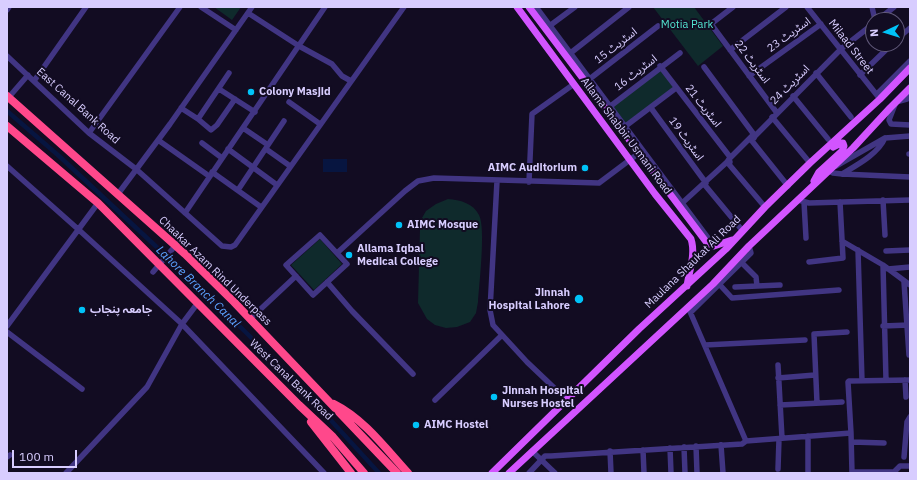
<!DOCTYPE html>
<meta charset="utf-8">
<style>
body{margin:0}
#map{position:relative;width:917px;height:480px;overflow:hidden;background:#120c22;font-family:"IBM Plex Sans",sans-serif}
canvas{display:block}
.frame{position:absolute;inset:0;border:8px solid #d8cdff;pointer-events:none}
.north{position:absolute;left:865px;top:12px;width:40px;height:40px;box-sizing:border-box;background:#120c22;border:1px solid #61597a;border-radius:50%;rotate:266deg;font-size:11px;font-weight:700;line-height:16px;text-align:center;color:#d8cdff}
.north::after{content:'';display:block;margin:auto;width:14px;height:18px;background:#00c3f8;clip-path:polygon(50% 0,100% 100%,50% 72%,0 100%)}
.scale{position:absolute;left:12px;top:450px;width:65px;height:18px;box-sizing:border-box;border:2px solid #d8cdff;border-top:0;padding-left:5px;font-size:12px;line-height:14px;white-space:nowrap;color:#d8cdff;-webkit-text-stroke:3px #120c22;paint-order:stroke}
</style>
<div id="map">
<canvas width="917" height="480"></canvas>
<div class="frame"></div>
<div class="north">N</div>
<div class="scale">100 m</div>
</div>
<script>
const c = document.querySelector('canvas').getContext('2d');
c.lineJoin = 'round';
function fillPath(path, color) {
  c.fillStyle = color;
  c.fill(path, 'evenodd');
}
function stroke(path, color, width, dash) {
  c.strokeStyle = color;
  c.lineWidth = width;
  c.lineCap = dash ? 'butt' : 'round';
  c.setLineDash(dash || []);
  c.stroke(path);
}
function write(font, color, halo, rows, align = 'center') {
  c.font = font + ' "IBM Plex Sans","Noto Sans Arabic",sans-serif';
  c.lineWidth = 4;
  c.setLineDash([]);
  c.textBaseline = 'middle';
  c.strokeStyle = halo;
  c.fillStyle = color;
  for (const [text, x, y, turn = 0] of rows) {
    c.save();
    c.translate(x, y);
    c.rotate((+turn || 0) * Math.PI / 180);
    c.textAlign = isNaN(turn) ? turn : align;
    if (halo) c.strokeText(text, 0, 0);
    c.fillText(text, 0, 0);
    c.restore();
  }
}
fillPath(new Path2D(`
 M214,7H241L232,20Z
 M653,7H694L723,46L698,66Z
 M660,68L674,88L626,124L612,105Z
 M448,199C460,200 473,203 479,215C486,228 479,285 478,302L476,313L470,322L457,327L446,328L435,325L427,319L418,303L420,229L422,218L426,211L436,204Z
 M320,239L342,264L314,290L291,265Z`), '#0f2a2c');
fillPath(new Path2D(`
 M323,159H347V172H323Z`), '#071540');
stroke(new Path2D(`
 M7,111L59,156L206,293L295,381L379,473`), '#071540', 4.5);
stroke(new Path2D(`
 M201,7L236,30
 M536,7L714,246
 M733,7L711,24L777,113
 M807,7L880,99
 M872,7L875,20
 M7,10L9,7
 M248,13L299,46L332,64L342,76L351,81
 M878,20L894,7
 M548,27L575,7
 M897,39L910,28
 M730,50L786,7
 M568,55L629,7
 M7,56L89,133L136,169L222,246L231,247L235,245L404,7
 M660,66L730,157
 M704,67L755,136L754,138
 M816,73L851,117
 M860,75L892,44
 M749,76L821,24
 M34,81L86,7
 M587,81L658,26
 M219,89L255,112
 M877,94L910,61
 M793,96L828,139
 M910,96L907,99L896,102L889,120L891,124L910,125
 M9,97L28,75
 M289,102L320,124
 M181,108L198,119L229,73
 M608,108L680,53
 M651,108L706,183
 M772,117L810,163
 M198,119L211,130L217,125L235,99
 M243,128L268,145
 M623,128L676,88
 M89,133L180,7
 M158,140L209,176
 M752,141L788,186
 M202,143L222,158
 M228,149L277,185
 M266,149L290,166
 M909,154H910
 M730,162H727L765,207
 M7,166L79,230L182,324L324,473
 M836,166L885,138L910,136
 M829,171L833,173L842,174L910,177
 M212,172L261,207
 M842,174C857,165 878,154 885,138
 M497,181L490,310L493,325L527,362L567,400
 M529,182L532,114L574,84
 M704,184L742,230
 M238,190L284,121
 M118,194L170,124L252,7
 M798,200L809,203L910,200
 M883,200L885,235
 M804,202L806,238
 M680,205L727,162L729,159L752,136H755L841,49L873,24
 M185,213L325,7
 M320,235L347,264L313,295L286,265Z
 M842,241L883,265L910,285
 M858,250L862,381
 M886,251L910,250
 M337,253L405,191L418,181L434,178L599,183L639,153
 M809,262L843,258L840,202
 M742,263L756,277L757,286
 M883,265L886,380
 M888,269L910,267
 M153,272L181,239
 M327,282L352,311L413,374
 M904,282L909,355
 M720,285L732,298L839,290
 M735,287L780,285
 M688,307L746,441
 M691,312L751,253L749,246
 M250,319L296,276
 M7,326L98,203
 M883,326L909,325
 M7,332L82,389
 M705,345L805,340
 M778,365L782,438
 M778,378L815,375
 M905,380L906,397
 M435,400L502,335
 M817,403L814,334L847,332
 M780,405L842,402
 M808,436V473
 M852,442L884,443
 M721,445L723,473
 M696,446L697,473
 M684,447L685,473
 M670,448L671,473
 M643,450L644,473
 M532,451L555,473
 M610,451L611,473
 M7,457L10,455
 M904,457L907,422L910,417
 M778,469L779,439
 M852,472H894L900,466H910
 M66,473L147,387L182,324L197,304
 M529,473L545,456H551L742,444L746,441L851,433
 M852,473L851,433L848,382L849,381L910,380`), '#413583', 5.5);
stroke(new Path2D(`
 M517,7L655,194L691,239C696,254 689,271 687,286
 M529,7L707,243L714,246L732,240
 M814,181L819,172L842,151L844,146L843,143H841L833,147
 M492,473L639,329L726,249L765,207L810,163L880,99L910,68
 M509,473L713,284L749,246L853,148L890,108L910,88`), '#d254ff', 7);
stroke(new Path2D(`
 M7,96L185,254L234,302L397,473
 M7,126L98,203L299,405L333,437L364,473
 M334,404C364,419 386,449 408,473
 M311,422L351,473`), '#ff488b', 8);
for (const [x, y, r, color] of [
 [251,92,4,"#00c3f8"],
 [585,168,4,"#00c3f8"],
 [399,225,4,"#00c3f8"],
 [349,255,4,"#00c3f8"],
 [579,299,5,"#00c3f8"],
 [82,310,4,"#00c3f8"],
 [494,397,4,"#00c3f8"],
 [416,425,4,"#00c3f8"]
]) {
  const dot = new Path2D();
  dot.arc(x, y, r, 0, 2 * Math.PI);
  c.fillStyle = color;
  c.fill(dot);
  stroke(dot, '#120c22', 1.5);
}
write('11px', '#53e5d1', '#120c22', [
 ["Motia Park",687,25]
]);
write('11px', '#d8cdff', '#120c22', [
 ["اسٹریٹ 23",789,35,-36],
 ["اسٹریٹ 15",616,46,-38],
 ["Milaad Street",851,47,52],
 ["اسٹریٹ 22",752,62,53],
 ["اسٹریٹ 16",636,73,-38],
 ["اسٹریٹ 24",790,85,-45],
 ["East Canal Bank Road",78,106,42],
 ["اسٹریٹ 21",703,106,52],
 ["Allama Shabbir Usmani Road",626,136,53],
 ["اسٹریٹ 19",686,139,54],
 ["Maulana Shaukat Ali Road",693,262,-44],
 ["Chaakar Azam Rind Underpass",215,271,44],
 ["West Canal Bank Road",291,380,44]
]);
write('bold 11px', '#d8cdff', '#120c22', [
 ["Colony Masjid",259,92],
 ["AIMC Auditorium",577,168,"right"],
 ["AIMC Mosque",407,225],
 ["Allama Iqbal",357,249],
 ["Medical College",357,262],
 ["Jinnah",570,293,"right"],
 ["Hospital Lahore",570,306,"right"],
 ["جامعہ پنجاب",90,310],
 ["Jinnah Hospital",502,391],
 ["Nurses Hostel",502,404],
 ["AIMC Hostel",424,425]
], 'left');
write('italic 12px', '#5ba1ff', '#120c22', [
 ["Lahore Branch Canal",198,287,44]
]);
</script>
